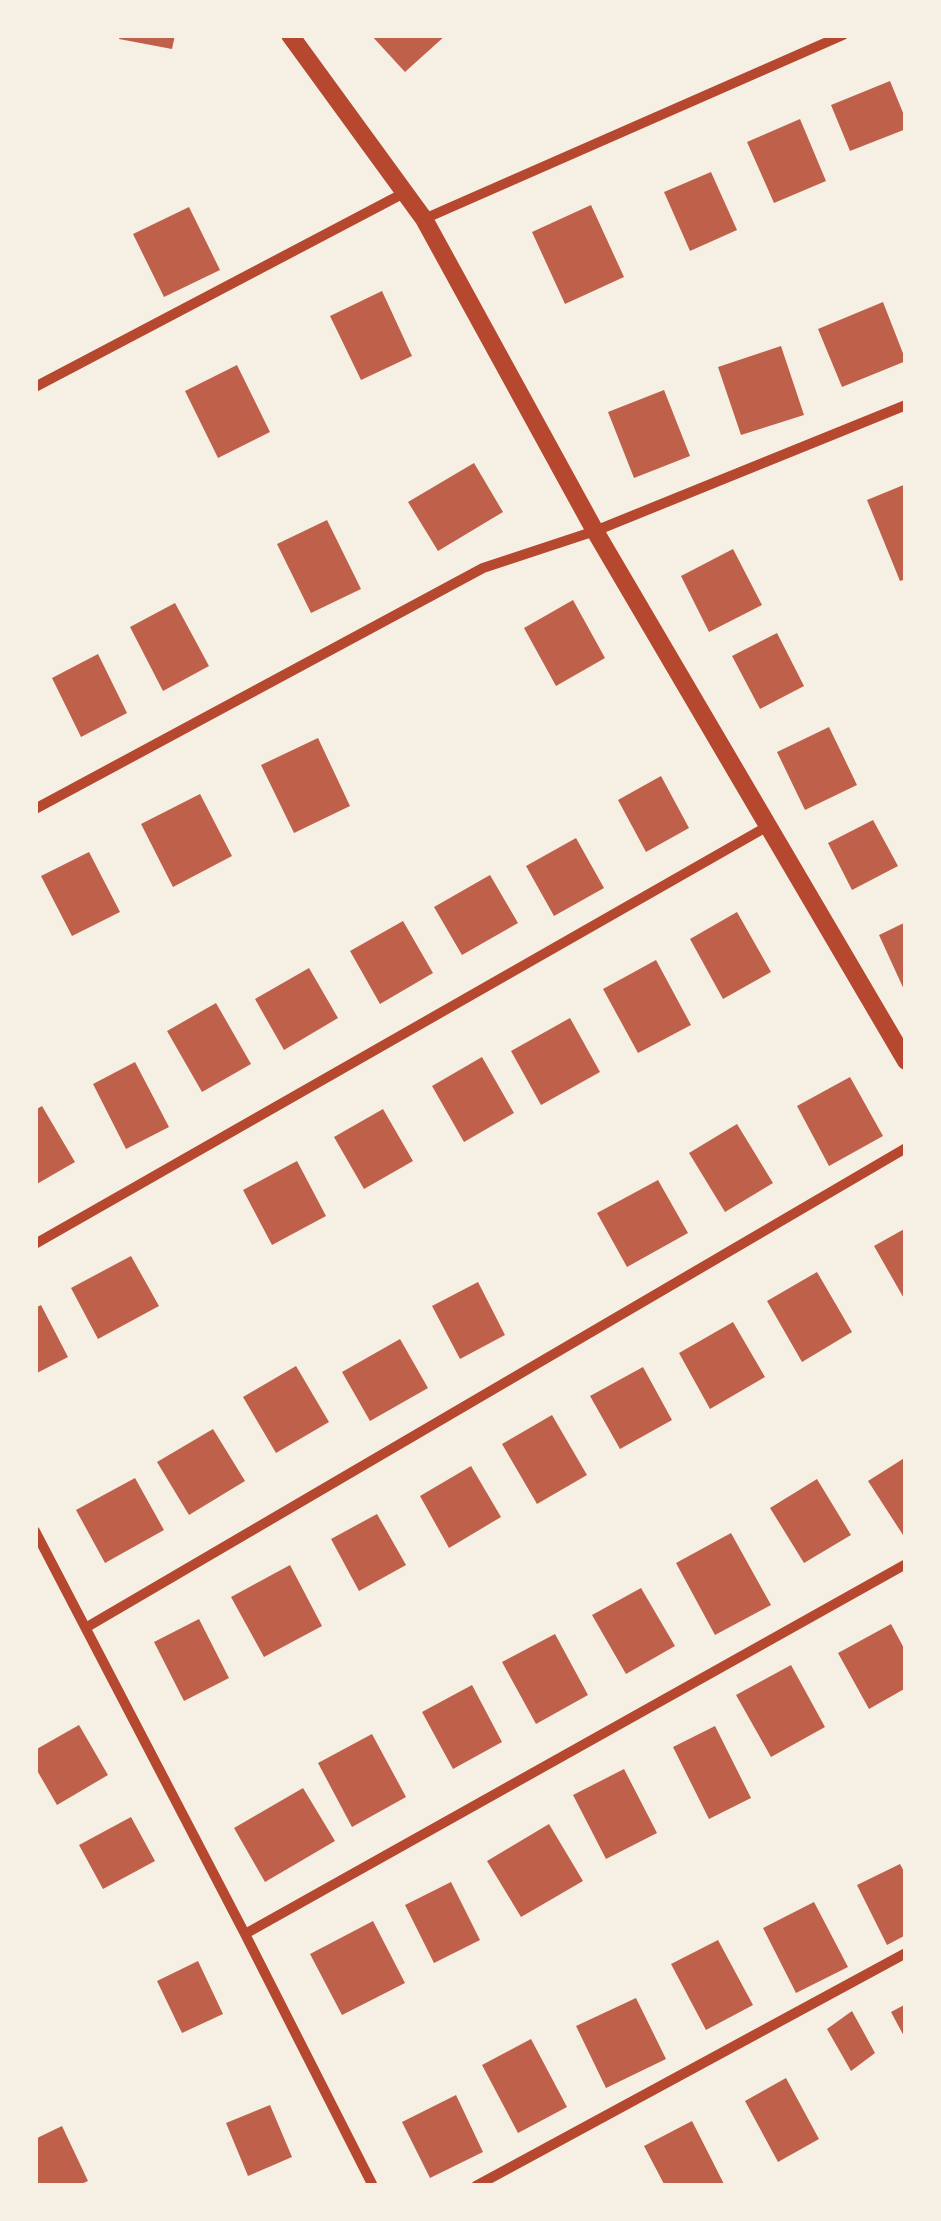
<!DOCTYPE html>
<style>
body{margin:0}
#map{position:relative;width:941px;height:2221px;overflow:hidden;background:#f6efe4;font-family:"Noto Sans",sans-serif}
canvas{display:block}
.frame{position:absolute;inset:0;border:38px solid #f6efe4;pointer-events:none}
</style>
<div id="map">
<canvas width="941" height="2221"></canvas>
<div class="frame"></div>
</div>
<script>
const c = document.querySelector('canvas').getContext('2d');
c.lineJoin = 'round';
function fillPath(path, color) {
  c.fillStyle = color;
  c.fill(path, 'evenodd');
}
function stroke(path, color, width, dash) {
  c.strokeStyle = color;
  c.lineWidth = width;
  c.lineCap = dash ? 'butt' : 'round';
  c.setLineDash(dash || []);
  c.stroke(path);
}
fillPath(new Path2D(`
 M120,35H175L172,49L119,39Z
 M371,35H446L405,72Z
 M890,81L906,120V129L850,151L831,105Z
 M800,119L826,181L774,203L747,142Z
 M711,172L737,230L690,251L664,192Z
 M591,205L624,277L565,304L532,232Z
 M189,207L220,270L164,297L133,234Z
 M382,291L412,356L361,380L330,316Z
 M883,302L906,361L842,387L818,329Z
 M781,346L804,415L741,435L718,367Z
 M237,365L270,432L218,458L185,391Z
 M664,390L690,456L634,478L608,412Z
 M474,463L503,512L438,551L408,502Z
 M906,484V579L900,581L867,500Z
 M327,520L361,589L311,613L277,544Z
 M733,549L762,605L709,632L681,576Z
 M573,600L605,658L556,686L524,628Z
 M175,603L209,666L163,691L130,627Z
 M777,633L804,686L760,709L732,656Z
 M98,654L127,713L81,737L52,678Z
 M829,727L857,785L805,810L777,752Z
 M318,738L350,806L294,833L261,765Z
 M661,776L689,828L646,852L618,800Z
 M200,794L232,856L173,887L141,824Z
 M873,820L898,866L852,890L828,843Z
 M576,838L604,888L554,916L526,866Z
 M89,852L120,912L72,936L41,876Z
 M490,875L518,923L462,955L434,907Z
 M737,912L771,972L723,999L690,939Z
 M403,921L433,973L380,1004L350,951Z
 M906,922V994L879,935Z
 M656,960L691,1025L638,1053L603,989Z
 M309,968L338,1018L284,1050L255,999Z
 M216,1003L251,1064L202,1092L167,1031Z
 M570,1018L600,1072L541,1105L511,1051Z
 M482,1057L514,1113L464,1142L432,1086Z
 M135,1062L169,1127L126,1149L93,1084Z
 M850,1077L883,1136L829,1166L797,1106Z
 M42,1106L75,1162L35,1185V1110Z
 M383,1109L413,1161L364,1189L334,1137Z
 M737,1124L773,1183L725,1212L689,1153Z
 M297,1161L326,1216L272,1245L243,1190Z
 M658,1180L688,1233L627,1267L597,1213Z
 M906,1228V1302L874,1246Z
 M131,1256L159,1306L98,1339L71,1288Z
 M817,1272L852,1332L802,1362L767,1301Z
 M478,1282L505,1335L460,1359L432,1306Z
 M41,1305L68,1357L35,1374V1308Z
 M733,1322L765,1377L710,1409L679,1353Z
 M400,1339L428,1388L370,1421L342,1372Z
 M296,1366L329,1422L276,1453L243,1397Z
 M643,1367L672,1420L620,1449L590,1396Z
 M552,1415L587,1475L537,1504L502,1444Z
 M213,1429L245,1481L189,1515L157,1462Z
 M906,1457V1533L903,1535L868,1481Z
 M471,1466L501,1517L449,1548L420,1496Z
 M135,1478L164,1530L105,1563L76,1510Z
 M817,1479L851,1535L804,1563L770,1508Z
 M377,1514L406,1565L359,1591L331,1539Z
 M731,1533L771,1605L715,1635L676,1563Z
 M290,1565L322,1626L264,1657L231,1597Z
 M641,1588L675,1646L626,1674L592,1615Z
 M199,1619L229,1678L184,1701L154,1642Z
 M891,1624L906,1652V1688L869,1709L838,1653Z
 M555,1634L588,1695L536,1724L502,1662Z
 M791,1665L825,1727L771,1757L736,1695Z
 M472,1685L502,1742L453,1769L422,1712Z
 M79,1725L108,1775L57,1805L35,1767V1750Z
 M715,1726L751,1798L709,1819L673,1747Z
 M372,1734L406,1797L352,1827L318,1763Z
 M624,1769L657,1833L606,1859L573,1795Z
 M303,1788L335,1841L265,1882L234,1828Z
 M131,1817L155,1861L103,1889L79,1845Z
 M549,1824L583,1881L521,1917L487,1861Z
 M900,1864L906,1875V1935L887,1945L857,1885Z
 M451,1882L480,1940L434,1963L405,1905Z
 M814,1902L848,1967L796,1993L763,1928Z
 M373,1921L405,1983L342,2015L310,1954Z
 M718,1940L753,2005L706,2030L671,1964Z
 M198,1961L223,2014L182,2033L157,1981Z
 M636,1998L666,2059L606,2088L576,2026Z
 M906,2004V2040L891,2012Z
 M852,2011L875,2053L851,2071L827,2029Z
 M531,2039L567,2107L518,2133L482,2065Z
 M786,2078L819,2139L778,2162L745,2101Z
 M456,2095L483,2152L430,2178L402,2122Z
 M270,2105L292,2157L248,2176L226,2123Z
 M692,2121L725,2186H665L644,2146Z
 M62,2126L88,2181L77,2186H35V2139Z`), '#bf614a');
stroke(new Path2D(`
 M424,219L843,35
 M35,387L404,193
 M35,809L483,568L595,531L906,405
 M35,1244L768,826
 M35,1531L245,1934L373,2186
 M87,1627L906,1148
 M245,1934L906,1564
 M476,2186L906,1953`), '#b5482f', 10);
stroke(new Path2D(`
 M290,35L424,219L595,531L906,1061`), '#b5482f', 18);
</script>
